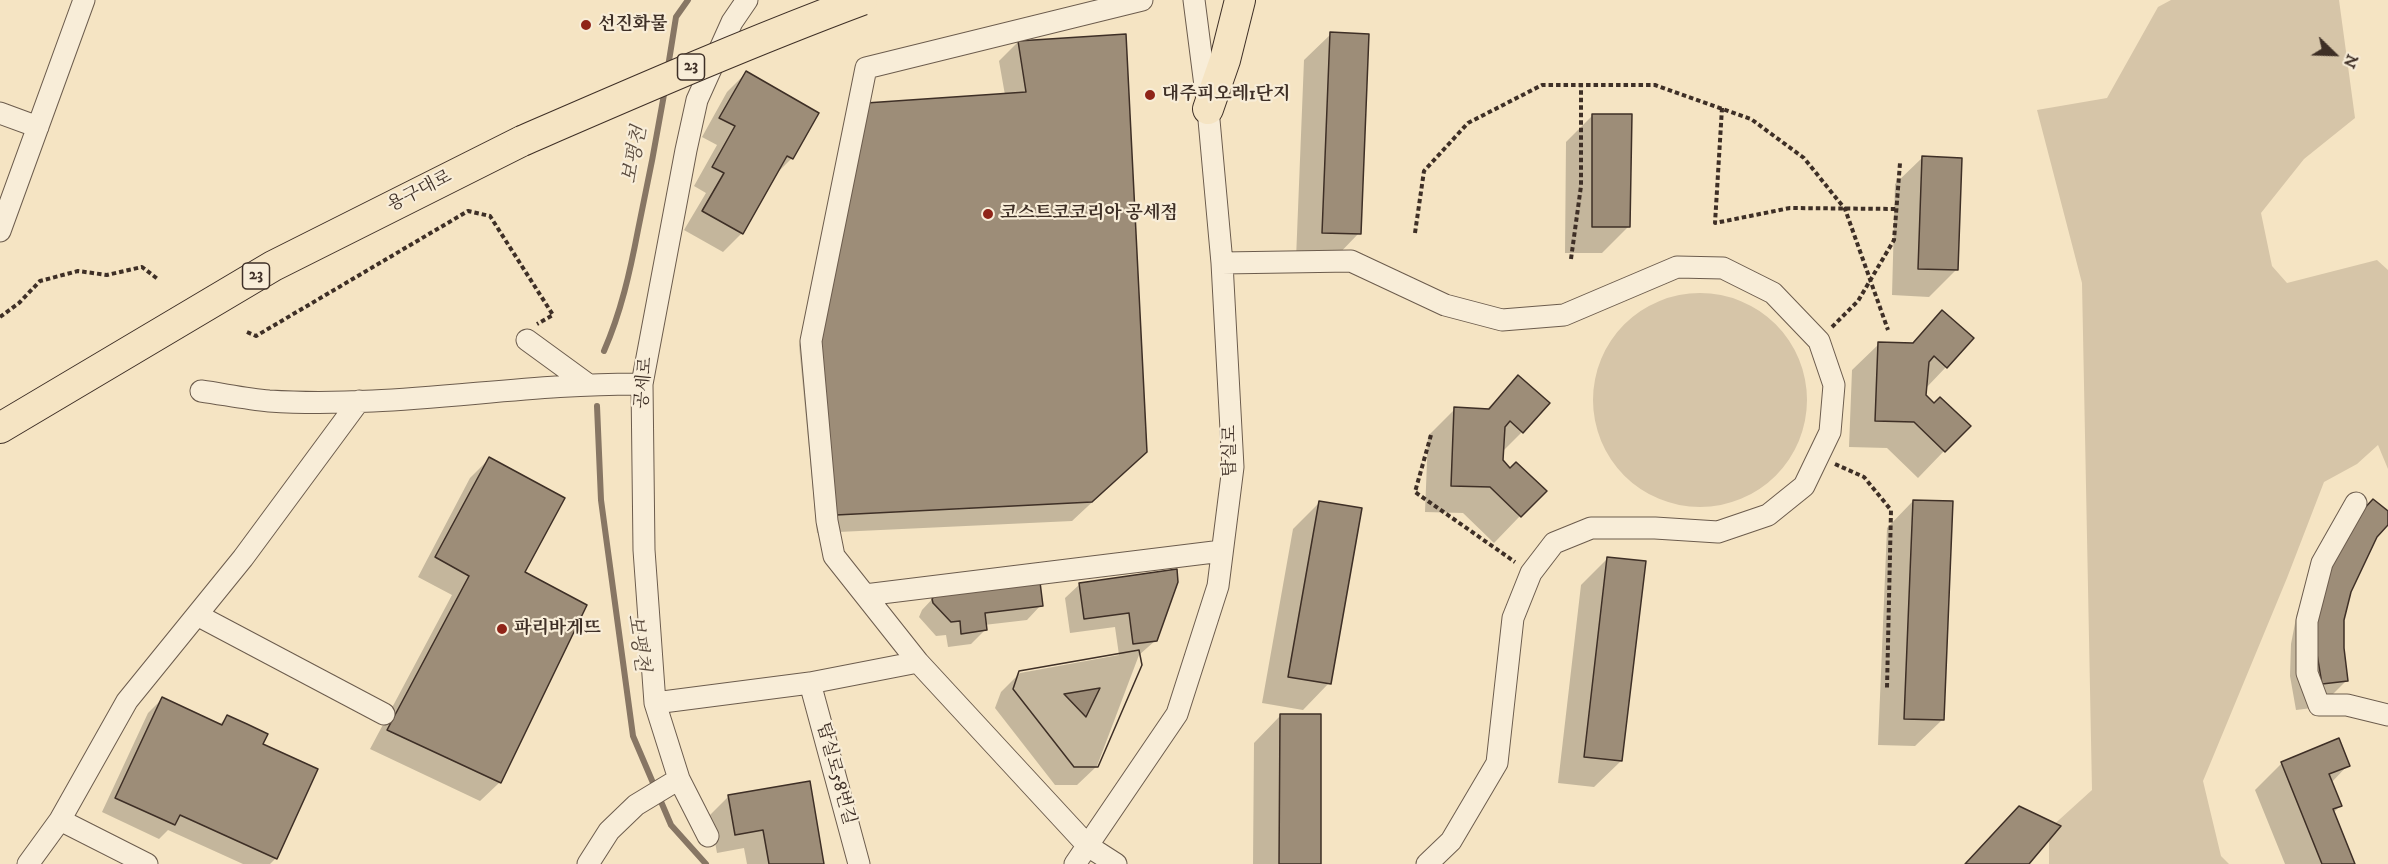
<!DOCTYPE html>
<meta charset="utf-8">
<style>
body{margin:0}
#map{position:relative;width:2388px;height:864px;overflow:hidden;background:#f5e4c3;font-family:"IM FELL DW Pica",serif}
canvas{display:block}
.north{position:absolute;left:2304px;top:24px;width:60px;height:60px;-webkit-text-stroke:4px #f8edd8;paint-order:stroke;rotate:113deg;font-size:16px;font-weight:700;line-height:24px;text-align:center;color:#3e2f26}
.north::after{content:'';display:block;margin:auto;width:21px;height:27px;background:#3e2f26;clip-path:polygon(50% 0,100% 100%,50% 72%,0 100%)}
</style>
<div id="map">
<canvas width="2388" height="864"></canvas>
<div class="north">N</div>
</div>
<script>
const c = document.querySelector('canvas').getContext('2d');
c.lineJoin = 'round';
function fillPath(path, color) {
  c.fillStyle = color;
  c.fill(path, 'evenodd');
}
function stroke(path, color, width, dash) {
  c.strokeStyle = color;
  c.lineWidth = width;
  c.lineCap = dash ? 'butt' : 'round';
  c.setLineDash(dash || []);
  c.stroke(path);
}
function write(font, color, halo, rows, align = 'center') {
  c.font = font + ' "IM FELL DW Pica","Noto Serif KR",serif';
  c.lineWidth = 4.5;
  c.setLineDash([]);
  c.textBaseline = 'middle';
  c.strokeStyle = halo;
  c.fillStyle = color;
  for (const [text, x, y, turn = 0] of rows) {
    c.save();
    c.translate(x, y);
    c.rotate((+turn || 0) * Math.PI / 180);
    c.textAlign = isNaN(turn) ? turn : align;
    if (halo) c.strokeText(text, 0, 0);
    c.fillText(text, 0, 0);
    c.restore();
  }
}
fillPath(new Path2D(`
 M2171,0H2339L2355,118L2304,159L2261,213L2272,266L2287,283L2377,260L2388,270V469L2378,445L2357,464L2324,482L2287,578L2203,781L2221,856L2229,864H2049V829L2092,790L2082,283L2037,110L2107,98L2158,7Z
 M1593 400a107 107 0 1 1 214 0a107 107 0 1 1-214 0Z`), '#d6c5a8');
fillPath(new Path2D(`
 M1331,34L1359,233L1333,260L1296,259L1304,60Z
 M1018,42L1146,452L1072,521L817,533L799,345L848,124L1005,95L999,61Z
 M746,73L792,158L775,175L742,233L723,252L684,230L706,193L694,186L717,145L702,137L727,92Z
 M1593,115L1629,226L1602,253H1565L1566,142Z
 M1922,158L1956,270L1929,297L1892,295L1895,184Z
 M1942,312L1946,367L1926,388L1925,396L1944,451L1918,478L1887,448L1849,447L1852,370L1879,344L1910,345Z
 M1519,377L1522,432L1502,452L1501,461L1520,516L1494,543L1463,513L1425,512L1428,436L1455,409L1486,410Z
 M489,459L523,573L585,606L499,783L480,801L370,749L452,595L418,577L470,478Z
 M1913,501L1942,720L1915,746L1878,745L1887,528Z
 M1320,502L1329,683L1303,710L1262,703L1293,529Z
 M2388,513V523L2376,536L2349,592L2343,620V648L2346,681L2320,707L2296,710L2290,676L2291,644L2297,613L2325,551Z
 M1608,558L1621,761L1594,787L1558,783L1581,585Z
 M1175,571L1156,640L1139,655L1097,766L1077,785H1055L995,708L1001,692L1020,673L1119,655L1115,627L1070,633L1065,598L1080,584Z
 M936,595L1041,605L1027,620L984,625L985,630L971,644L948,647L946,635L936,636L919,617L922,610Z
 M162,699L219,725L227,717L261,744L276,858L270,864H243L168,830L159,839L102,812L148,713Z
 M1280,716L1319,864H1253L1254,743Z
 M2282,763L2348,765L2331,783L2340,806L2333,813L2353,864H2285L2255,790Z
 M729,796L822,864H747L744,848L717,853L710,815Z`), '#0003');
stroke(new Path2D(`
 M668,67L676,17L688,0
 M604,351C621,312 630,272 638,230C648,183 657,136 665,89
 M597,406L601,500L633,736L671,825L706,864`), '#877664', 6);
const building = new Path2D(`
 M1330,32L1369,34L1361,234L1322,233Z
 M1126,34L1147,452L1092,502L836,515L817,325L866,103L1026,92L1018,41Z
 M746,71L819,113L793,159L787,156L743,234L702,211L724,173L712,167L735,126L719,118Z
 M1592,114H1632L1630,227H1592Z
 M1922,156L1962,158L1958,270L1918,269Z
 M1942,310L1974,338L1947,368L1934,356L1929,362L1926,395L1934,403L1940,397L1971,426L1945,452L1914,422L1875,421L1878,342L1913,343Z
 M1518,375L1550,403L1523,433L1510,421L1505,427L1503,460L1510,468L1516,462L1547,491L1521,517L1490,487L1451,486L1454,407L1489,409Z
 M489,457L565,498L525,572L587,605L501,783L387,730L469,576L435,557Z
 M2373,499L2388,511V525L2377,537L2351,592L2344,620V648L2348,681L2322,684L2316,648L2317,616L2323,585L2351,523Z
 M1913,500L1953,501L1944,720L1904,719Z
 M1319,501L1362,508L1331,684L1288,677Z
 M1607,557L1646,561L1622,761L1584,757Z
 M1177,569L1178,582L1157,641L1133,644L1129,613L1084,619L1079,583Z
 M1040,582L1043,606L985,613L987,630L961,634L960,621L951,622L933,603L932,599L936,594Z
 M1139,650L1142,665L1098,767H1074L1013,689L1019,671ZM1100,688L1086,717L1064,694Z
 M1139,650L1142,665L1098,767H1074L1013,689L1019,671Z
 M162,697L222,725L227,715L247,724L268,734L263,744L318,769L277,859L180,815L175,825L115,798Z
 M1280,714H1321V864H1279Z
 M2339,738L2350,766L2329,774L2342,806L2333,809L2355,864H2322L2281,762Z
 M810,781L824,864H769L763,830L735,835L728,795Z
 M2019,806L2061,826L2029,864H1965Z`);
fillPath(building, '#9d8d78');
stroke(building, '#3e2f26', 1.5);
const minor = new Path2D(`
 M0,113L38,127
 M0,231L84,0
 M1222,263L1351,261L1445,305L1502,320L1564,315L1677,267L1723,268L1773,293L1819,341L1834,385L1830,432L1804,486L1768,515L1718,532L1655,528H1591L1554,543L1531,573L1513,618L1497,763L1451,841L1427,864
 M527,340L586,383
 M201,391C223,394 246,399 269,401C393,409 518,383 642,384
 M2356,503L2322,563L2307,621V673L2319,705H2347L2388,715
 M865,595L1222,551
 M197,615L384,714
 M918,662L834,556L827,521L811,341L866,68L1142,0
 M810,683L859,864
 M655,703L810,683L918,662L1088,846L1116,864
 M60,820L147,864
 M708,836L679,779L655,703L644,550L642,384L686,150L697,100L732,22L747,0
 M28,864L60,820L127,701L243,558L359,401
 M588,864L609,831L636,805L679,779
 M1075,864L1177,714L1218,586L1233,467L1222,263L1208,109L1194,0`);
const highway = new Path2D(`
 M1208,109L1225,60L1240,0
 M0,428L273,266L522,141`);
stroke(minor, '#6c5c4d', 23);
stroke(highway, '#3e2f26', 32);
stroke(new Path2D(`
 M1722,108L1715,223L1790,208L1897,209
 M1415,233L1424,171L1468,123L1542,85H1655L1751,119L1804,158L1845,209L1888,330
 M1571,259L1581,186V85
 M0,317L19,303L40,281L78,271L107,275L142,267L159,280
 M1832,327L1858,301L1894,240L1900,163
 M247,332L256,336L468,211L490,216L553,315L537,324
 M1431,435L1415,492L1515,562
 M1835,464L1864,477L1891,510L1887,688`), '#3e2f26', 4, [4.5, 3]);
stroke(minor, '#f8edd8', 21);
stroke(highway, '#f5e4c3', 30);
const highwayBridge = new Path2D(`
 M522,141C635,92 747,43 862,0`);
stroke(highwayBridge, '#3e2f26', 32, []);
stroke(highwayBridge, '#f5e4c3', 30);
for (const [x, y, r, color] of [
 [586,25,6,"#8f2418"],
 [1150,95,6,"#8f2418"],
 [988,214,6,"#8f2418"],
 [502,629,6,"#8f2418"]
]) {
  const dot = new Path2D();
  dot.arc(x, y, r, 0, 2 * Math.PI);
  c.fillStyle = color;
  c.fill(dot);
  stroke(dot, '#f8edd8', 2);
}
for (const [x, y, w] of [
 [691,67,27],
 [256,276,27]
]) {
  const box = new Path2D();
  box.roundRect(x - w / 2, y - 13, w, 26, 4.5);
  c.fillStyle = '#f8edd8';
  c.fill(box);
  stroke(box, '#3e2f26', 1.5);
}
write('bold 16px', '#3e2f26', null, [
 ["23",691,67],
 ["23",256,276]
]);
write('bold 18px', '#3e2f26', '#f8edd8', [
 ["선진화물",598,25],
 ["대주피오레1단지",1162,95],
 ["코스트코코리아 공세점",1000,214],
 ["파리바게뜨",514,629]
], 'left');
write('18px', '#3e2f26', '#f8edd8', [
 ["용구대로",420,192,-27],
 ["공세로",645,383,-85],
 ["탑실로",1231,451,-90],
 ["탑실로58번길",835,774,75]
]);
write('italic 20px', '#5c4d40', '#f8edd8', [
 ["보평천",636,155,-79],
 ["보평천",637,643,82]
]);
</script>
